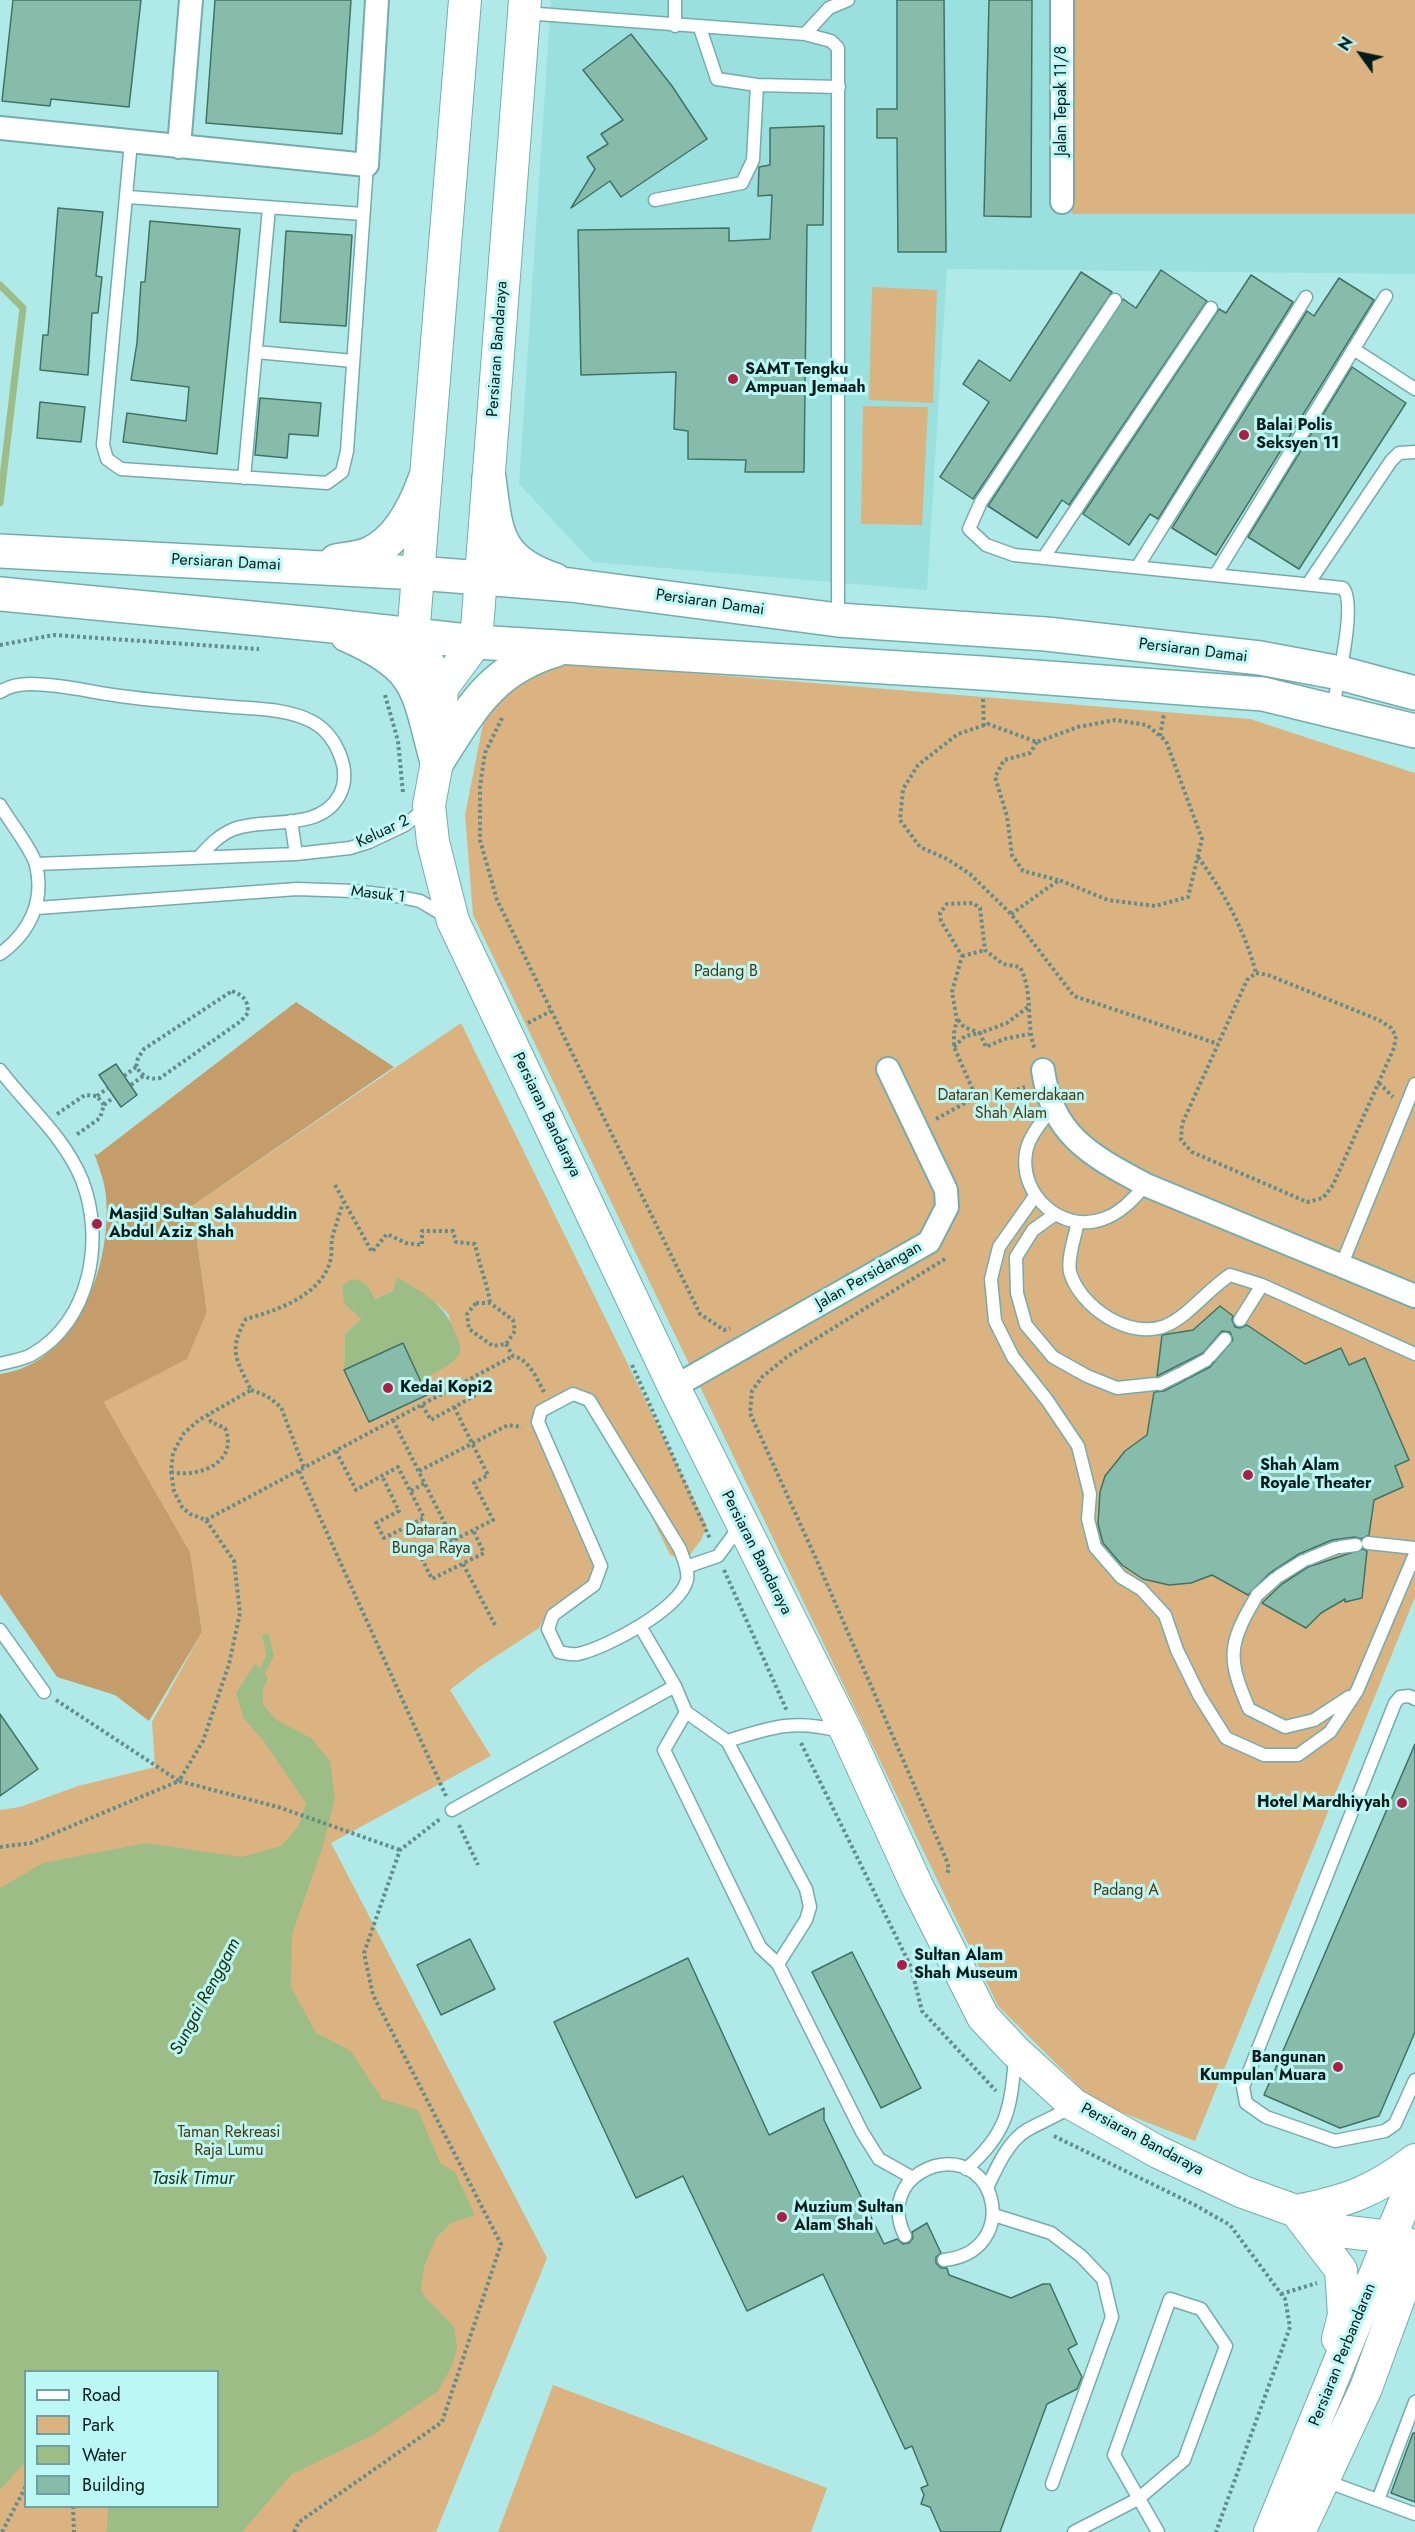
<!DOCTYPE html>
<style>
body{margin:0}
#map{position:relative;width:1415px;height:2532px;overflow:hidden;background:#afeae8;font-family:Jost,sans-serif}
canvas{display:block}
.legend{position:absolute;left:24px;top:2370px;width:195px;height:138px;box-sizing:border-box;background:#bbf8f5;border:2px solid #72a09e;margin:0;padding:8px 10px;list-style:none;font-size:18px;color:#041b1b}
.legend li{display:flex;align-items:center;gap:12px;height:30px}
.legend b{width:30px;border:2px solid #72a09e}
.north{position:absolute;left:1331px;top:24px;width:60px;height:60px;-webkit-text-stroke:4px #bbf8f5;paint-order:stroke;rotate:303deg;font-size:16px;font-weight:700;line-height:24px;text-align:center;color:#041b1b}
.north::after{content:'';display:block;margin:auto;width:21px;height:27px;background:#041b1b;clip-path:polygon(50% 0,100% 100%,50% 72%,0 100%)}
</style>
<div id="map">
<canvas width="1415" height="2532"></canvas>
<ul class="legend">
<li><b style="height:8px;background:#fff"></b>Road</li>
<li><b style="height:16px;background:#dbb380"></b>Park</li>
<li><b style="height:16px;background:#9dbd87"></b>Water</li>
<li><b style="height:16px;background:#87bcab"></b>Building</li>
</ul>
<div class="north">N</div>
</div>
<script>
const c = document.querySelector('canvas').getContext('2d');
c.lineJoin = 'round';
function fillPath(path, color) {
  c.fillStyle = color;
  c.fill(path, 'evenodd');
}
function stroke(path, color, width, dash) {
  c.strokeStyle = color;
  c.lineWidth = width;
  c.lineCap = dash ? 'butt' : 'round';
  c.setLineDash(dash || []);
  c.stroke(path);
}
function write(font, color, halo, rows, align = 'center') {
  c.font = font + ' Jost,sans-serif';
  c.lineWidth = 6;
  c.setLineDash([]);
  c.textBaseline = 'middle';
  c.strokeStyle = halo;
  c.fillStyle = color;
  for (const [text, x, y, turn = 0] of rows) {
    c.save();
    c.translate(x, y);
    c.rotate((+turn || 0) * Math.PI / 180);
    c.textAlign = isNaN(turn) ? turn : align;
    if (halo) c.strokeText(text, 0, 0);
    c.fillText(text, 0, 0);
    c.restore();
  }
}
fillPath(new Path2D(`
 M551,0H1415V274L947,269L927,590L592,562L519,484Z`), '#9ae0de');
fillPath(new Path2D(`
 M1073,0H1415V214H1072Z
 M872,287L937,290L933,403L869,400Z
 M863,406L928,407L922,525L861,524Z
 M534,660L1250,719L1415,773V1597L1195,2141L1095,2102L998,2006L473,915L465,815L485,714Z
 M461,1023L707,1526L701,1540L686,1560L670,1555L596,1401L574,1389L538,1408L596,1566L589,1583L548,1611L539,1628L478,1668L450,1690L491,1756L331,1843L547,2258L436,2532H0V1810L20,1807L78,1786L155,1767L152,1722L202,1632L190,1552L104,1402L187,1358L207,1312L192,1206ZM397,1278L439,1305L449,1315L454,1360L420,1381L427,1396L369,1422L344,1370L345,1334L361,1319L374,1299L393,1291ZM26,2372H218V2506H26Z
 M553,2385L827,2488L811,2532H498Z`), '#dbb380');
fillPath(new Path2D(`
 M296,1002L394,1067L192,1206L207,1312L187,1359L104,1402L190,1552L202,1632L149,1721L115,1695L57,1677L0,1594V1374C77,1364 112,1264 106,1197C105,1182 99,1168 94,1153L97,1155Z`), '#c49d6a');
fillPath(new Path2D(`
 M397,1277C426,1295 444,1302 456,1335C459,1341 462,1348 459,1354C454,1365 431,1374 420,1381L403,1343L344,1370L345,1334L361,1319L344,1303L342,1286L351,1279C366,1280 368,1287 375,1299L393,1291Z
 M255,1664L268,1678L263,1689V1704L275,1719L311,1738L330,1761L335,1798L323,1846L292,1934L291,1987L316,2033L351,2051L382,2099L418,2110L440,2163L455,2172L475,2215L451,2223L436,2238L424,2267L421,2289L425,2297L454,2327L457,2348L452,2366L438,2391L373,2435L292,2474L242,2532H107L108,2507L218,2506V2372H26L25,2462L0,2490V1888L43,1863L146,1843L241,1857L281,1846L298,1827L306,1803L263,1740L244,1719L236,1693Z`), '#9dbd87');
stroke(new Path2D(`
 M0,285L23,308L0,503
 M258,1679L270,1656L266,1637`), '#9dbd87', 7);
const building = new Path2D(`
 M13,0H141L129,107L51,99L50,106L2,101Z
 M215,0H351L342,134L206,123Z
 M897,0H944L946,252H898L897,138H877V109H897Z
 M989,0H1032L1031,217L984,216Z
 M631,34L672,86L707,139L621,197L610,181L571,208L595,169L587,157L608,144L601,134L623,120L583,70Z
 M824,126L823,225H807L804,472H745L746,460L688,459V431L674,429L676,372L581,375L578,230L729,228V241L770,239L772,195L758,196L759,167L770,165V128Z
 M58,208L103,212L96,276L102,277L98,313H92L88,375L40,370L43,335H48Z
 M150,221L240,229L217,454L123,442L127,413L186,421L189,387L131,380L137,343L141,282H145Z
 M286,231L352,235L346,326L280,322Z
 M1161,270L1207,301L1069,505L1062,500L1037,538L988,506L1123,299L1136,308Z
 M1081,272L1112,292L973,499L940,477L989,402L963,384L979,360L1010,381Z
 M1251,275L1293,302L1158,519L1150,514L1129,545L1083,514L1219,309L1226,313Z
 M1339,278L1374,300L1216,555L1172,528L1307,311L1314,316Z
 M1352,367L1406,403L1299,569L1248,537Z
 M260,398L321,403L318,436L289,434L287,458L255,455Z
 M40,402L85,407L81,442L37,438Z
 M116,1064L137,1095L121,1107L99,1075Z
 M1220,1306L1233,1316L1232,1320L1235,1327L1240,1328L1247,1325L1305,1364L1341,1348L1349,1365L1365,1358L1409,1460L1395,1466L1403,1487L1374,1500L1369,1535L1361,1539L1355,1537L1332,1540L1299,1554L1270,1573L1248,1595L1212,1575L1191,1583L1169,1585L1143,1579L1122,1565L1103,1543L1098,1524L1100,1492L1105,1476L1125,1451L1147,1435L1154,1392L1164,1391L1210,1367L1233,1340L1230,1332L1222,1331L1203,1353L1157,1376L1162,1335L1193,1330Z
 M403,1343L427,1395L369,1422L344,1370Z
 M1363,1549L1367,1551L1362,1598L1345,1602V1599L1321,1613L1306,1628L1262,1603L1282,1584L1308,1567Z
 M0,1714L38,1769L0,1796Z
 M1415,1744V2032L1379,2116L1340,2128L1264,2095Z
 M470,1939L495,1989L441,2015L417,1965Z
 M852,1952L921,2088L881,2108L812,1972Z
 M688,1958L769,2135L824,2108V2120L884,2244L897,2239L903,2244L909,2243L913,2238L912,2232L927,2223L941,2253L936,2257V2263L941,2268H947L949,2275L1011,2298L1043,2284H1050L1077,2344L1068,2349L1082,2377L1077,2389L1047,2404L1000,2532H941L930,2507L921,2504L924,2495L921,2488L928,2485L912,2446L905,2449L823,2274L747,2311L683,2176L636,2198L554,2022Z
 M1413,2433H1415V2502L1391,2493Z`);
fillPath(building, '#87bcab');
stroke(building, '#407364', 1.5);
const lane = new Path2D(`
 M675,0V26
 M525,13L805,34L831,41L838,48V619
 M700,28L717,79L757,85L839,87
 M805,34L829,8L848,0
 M131,142L103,445L107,459L121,469L327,483L342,472L347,451L367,165
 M128,197L363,214
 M655,200L742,183L753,160L757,85
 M1115,300L981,502L969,529L986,545L1014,555L1343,588C1357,603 1337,687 1332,710
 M1355,350L1415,389
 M256,352L353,361
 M244,478L269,208
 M1044,557L1211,308
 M1138,566L1306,297
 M1216,574L1386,296
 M1308,584L1391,461L1399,453L1415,452
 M0,692C9,686 19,684 30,684C61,684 90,692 120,696C158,701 195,704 233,707C259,709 289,709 313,722C336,735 353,771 339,796C319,832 266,817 234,829C219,835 209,846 199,857
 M0,805C8,819 33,851 36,865C45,902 29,933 0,954
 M291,821L296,854
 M36,864L296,854L350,848L369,842L405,825L426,808
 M37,908L297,889L354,891L396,896L420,901L447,917
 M0,1070C28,1107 64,1136 82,1180C105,1239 91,1322 31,1355C22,1360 10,1361 0,1364
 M1051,1109C1042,1122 1028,1137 1026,1153C1019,1195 1062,1234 1103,1219C1121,1213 1133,1199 1146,1185
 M1035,1196L999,1247L991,1279L995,1321L1013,1357L1047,1400L1078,1446L1090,1494L1088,1519L1095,1547L1121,1577L1141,1589L1165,1615L1177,1650L1199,1695L1226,1738L1264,1755H1298L1330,1732L1357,1691L1415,1554
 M1054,1215L1033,1230L1016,1257L1017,1293L1026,1325L1053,1357L1087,1376L1117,1388L1155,1384
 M1078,1222C1075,1236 1067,1259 1070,1272C1080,1307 1129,1340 1165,1326C1189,1316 1207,1290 1230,1275L1262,1285L1415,1354
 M1342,1264L1415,1084
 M1240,1320L1262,1285
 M1210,1356L1225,1339
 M1184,1372L1206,1360
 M1160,1384L1180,1374
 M573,1394L589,1400L680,1549C683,1558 689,1570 687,1580C680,1609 606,1648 578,1654C572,1655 565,1653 559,1652L548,1629L553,1615L594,1585L601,1566L538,1422L541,1411Z
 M1368,1543L1415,1548
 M1340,1547L1356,1545
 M1308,1559L1335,1548
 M686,1567L718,1556L740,1526
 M1279,1576L1303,1561
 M1257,1595L1275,1579
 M1255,1599C1227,1646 1228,1660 1249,1709L1285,1727L1314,1720L1349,1697
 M640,1626L675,1686L686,1712L664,1750L760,1947L778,1964L862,2132L879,2159L913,2178
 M0,1630L44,1692
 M1415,1699L1409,1696L1400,1697L1395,1703L1243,2087L1246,2103L1266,2117L1335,2141L1385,2131L1395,2124L1415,2080
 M686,1712L727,1741L806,1889L810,1907L806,1920L778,1964
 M727,1741C772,1727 793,1719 840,1731
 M452,1810L675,1686
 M966,2169C1007,2134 1011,2109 1015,2057
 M987,2188C996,2169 1008,2141 1027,2130C1043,2121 1058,2116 1073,2105
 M994,2215L1051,2233L1081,2256L1103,2279L1112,2317L1052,2484
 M905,2236C896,2218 896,2199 908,2183C915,2175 925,2169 935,2166C999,2150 1020,2252 944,2260
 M1323,2480L1415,2514
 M1378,2500L1415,2402
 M1074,2532L1138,2499L1184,2460L1226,2346L1201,2309L1170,2299L1114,2455L1158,2532`);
const street = new Path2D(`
 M0,128L367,165L377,0
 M179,147L191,0
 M1062,202V0
 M1043,1070C1052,1136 1092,1156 1146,1185L1415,1296
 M674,1387L929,1242L947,1207L946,1190L888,1069`);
const secondary = new Path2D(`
 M465,0L413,636L442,688L437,762L429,805L433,842L453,921L674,1387L847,1733L917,1886L983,2017L1015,2051L1074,2105L1158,2152L1243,2192L1296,2211L1339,2231L1391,2237L1415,2247
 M442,688L476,642L525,0
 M1296,2211C1347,2201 1373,2192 1415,2160
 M1299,2215L1341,2270L1344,2315L1338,2339
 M1270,2532L1415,2177
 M1299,2532L1366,2388L1415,2254`);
const primary = new Path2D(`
 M489,478C496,532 496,561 555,580
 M0,551L418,573L570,585L838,620L1046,634L1260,658L1340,673L1415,693
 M336,561C347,559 359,558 369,554C398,541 415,507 425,479
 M0,594L324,625L476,642L982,673L1263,694L1415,731
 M347,635C422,668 417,689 437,762
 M437,762C471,709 491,669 556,650`);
stroke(lane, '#73adab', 15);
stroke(street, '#73adab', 26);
stroke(secondary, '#73adab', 34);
stroke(primary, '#73adab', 36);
stroke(new Path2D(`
 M0,645L54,635L259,649
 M385,695L398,741L403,793
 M983,699L984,726
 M502,718L485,753L480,786V840L497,900L700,1314L724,1330L730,1328
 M1160,736L1164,714
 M1037,742L1030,753L1004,760L995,777L1007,816L1012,855L1023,871L1058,880
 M1198,857C1225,894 1244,929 1256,973
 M1011,914L1059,880L1108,900L1155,906L1188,897L1202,839L1166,741L1147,725L1115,720L1078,727L1037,742L988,724L958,734L918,765L903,789L900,820L920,847L947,859L970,874L1011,914L1074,996L1218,1044
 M962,956L985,950
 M1256,973L1268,975L1379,1020L1391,1028L1396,1036L1394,1048L1333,1185L1323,1198L1307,1202L1192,1152L1181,1140L1182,1124L1247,980Z
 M232,991C244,996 248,1000 248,1013L241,1021L160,1078C148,1080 144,1077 136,1067L138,1058L144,1049Z
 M958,1020L964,1027L980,1033L1007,1023L1028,1007
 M528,1023L551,1011
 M954,1047L965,1036L980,1033L986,1047L1004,1039L1029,1034
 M124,1076L136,1067
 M1379,1083L1393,1097
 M131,1085L143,1076
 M97,1096L108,1088
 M976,1097L999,1095L1025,1087
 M104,1105L114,1097
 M57,1114L85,1095L97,1096L104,1105L100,1118L76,1135
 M936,1119L976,1097L954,1047V1033L957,1020L952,992L962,956L941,921L940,913L947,904L973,903L980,908L985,950L1003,964L1020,967C1034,993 1025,1023 1035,1050
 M335,1185L372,1252L387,1234L406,1243L422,1245V1231H453L456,1242L475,1244C479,1265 487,1282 490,1303
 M945,1259L788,1356L762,1377L752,1391L750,1413L817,1561L946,1859L949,1869L947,1874
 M476,1303H490L513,1320L515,1331L506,1344L493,1346L469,1329L467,1314Z
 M506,1344L513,1356C529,1359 537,1379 544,1392
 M632,1365L710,1539
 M251,1390L267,1396L281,1407L304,1468
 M422,1405L431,1420L474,1396L466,1382
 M454,1407L488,1475L474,1483L493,1520L421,1557L432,1579L484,1553L473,1530
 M393,1420L453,1540
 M336,1451L356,1490L398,1467L424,1518L384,1538L376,1523L399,1511L382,1476
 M299,1471L446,1796
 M419,1471L508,1425L522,1427
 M171,1472C200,1478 239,1462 225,1428L211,1422L208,1415
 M411,1491L425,1483
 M206,1520L513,1356
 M463,1564L495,1625
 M724,1570L787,1711
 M56,1700L179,1781L203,1741L229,1664L240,1613L234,1561L206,1520L190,1514L182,1507L174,1491L171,1472L173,1453L184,1433L199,1420L251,1390C236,1359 228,1350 246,1319C278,1310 323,1295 331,1258C332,1252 331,1245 332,1239C335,1227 339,1215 343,1203
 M801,1743L911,1967L922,2011L996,2091
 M459,1825L478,1865
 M0,1847L31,1843L179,1781L278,1807L400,1850
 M1054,2136L1195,2205L1230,2225L1285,2299L1290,2327L1216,2532
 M1281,2294L1317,2283
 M73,2506L74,2532
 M2,2532L26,2486
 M294,2532L299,2522L442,2422L501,2244L373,1995L364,1953L400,1850L440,1819`), '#628d8c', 4, [3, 3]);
stroke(lane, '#fff', 12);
stroke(street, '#fff', 22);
stroke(secondary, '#fff', 32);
stroke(primary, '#fff', 33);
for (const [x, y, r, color] of [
 [733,379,6,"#b01d44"],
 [1244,435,6,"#b01d44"],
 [97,1224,6,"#b01d44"],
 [388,1388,6,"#b01d44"],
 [1248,1475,6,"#b01d44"],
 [1402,1803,6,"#b01d44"],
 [902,1965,6,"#b01d44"],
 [1338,2067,6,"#b01d44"],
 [782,2217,6,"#b01d44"]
]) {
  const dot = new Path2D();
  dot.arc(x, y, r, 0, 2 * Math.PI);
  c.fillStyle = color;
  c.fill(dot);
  stroke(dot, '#bbf8f5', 2);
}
write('16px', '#041b1b', '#bbf8f5', [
 ["Jalan Tepak 11/8",1062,101,-90],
 ["Persiaran Bandaraya",498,349,-86],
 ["Persiaran Damai",226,563,3],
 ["Persiaran Damai",710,603,8],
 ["Persiaran Damai",1193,651,7],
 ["Keluar 2",383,832,-25],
 ["Masuk 1",378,895,7],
 ["Persiaran Bandaraya",546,1115,64],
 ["Jalan Persidangan",869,1276,-30],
 ["Persiaran Bandaraya",756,1553,63],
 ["Persiaran Bandaraya",1142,2140,28],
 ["Persiaran Perbandaran",1343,2355,-68]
]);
write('bold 16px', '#041b1b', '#bbf8f5', [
 ["SAMT Tengku",745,370],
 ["Ampuan Jemaah",745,388],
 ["Balai Polis",1256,426],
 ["Seksyen 11",1256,444],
 ["Masjid Sultan Salahuddin",109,1215],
 ["Abdul Aziz Shah",109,1233],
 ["Kedai Kopi2",400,1388],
 ["Shah Alam",1260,1466],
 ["Royale Theater",1260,1484],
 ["Hotel Mardhiyyah",1390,1803,"right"],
 ["Sultan Alam",914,1956],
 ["Shah Museum",914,1974],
 ["Bangunan",1326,2058,"right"],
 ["Kumpulan Muara",1326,2076,"right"],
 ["Muzium Sultan",794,2208],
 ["Alam Shah",794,2226]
], 'left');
write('16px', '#52370e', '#bbf8f5', [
 ["Padang B",726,972],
 ["Dataran Kemerdakaan",1011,1096],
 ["Shah Alam",1011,1114],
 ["Dataran",431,1531],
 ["Bunga Raya",431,1549],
 ["Padang A",1126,1891],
 ["Taman Rekreasi",229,2133],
 ["Raja Lumu",229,2151]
]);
write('italic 18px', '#1c3009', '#bbf8f5', [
 ["Sungai Renggam",206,1997,-62],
 ["Tasik Timur",193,2180]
]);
</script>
